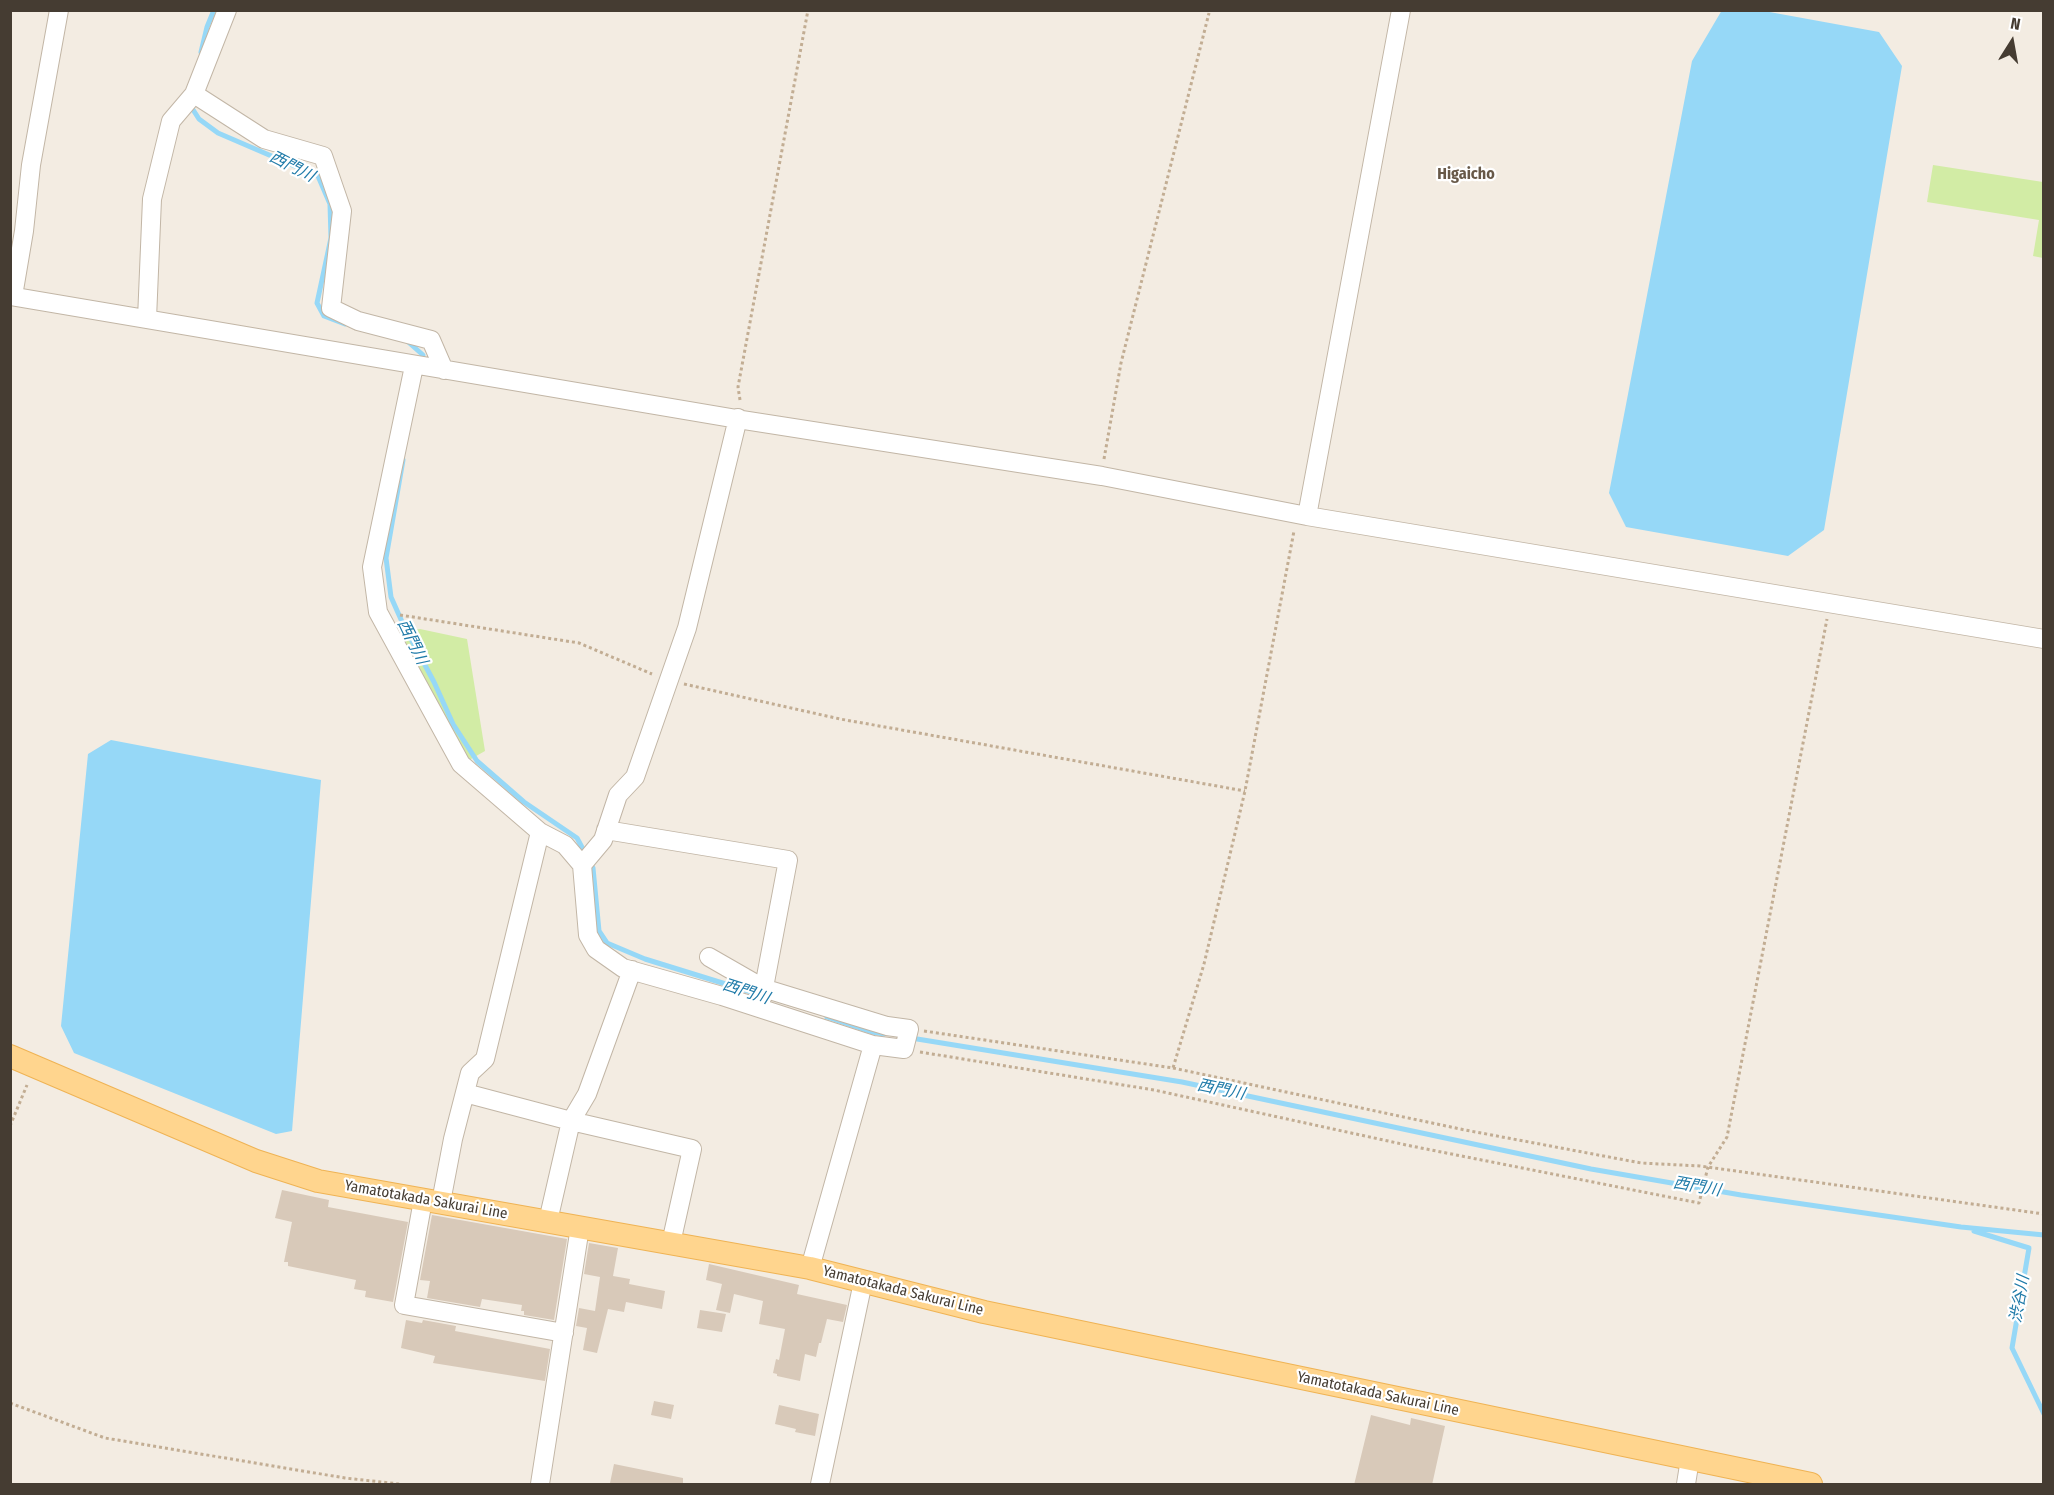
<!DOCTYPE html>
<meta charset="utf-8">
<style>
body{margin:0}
#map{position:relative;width:2054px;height:1495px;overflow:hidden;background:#f3ece2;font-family:"Fira Sans Condensed",sans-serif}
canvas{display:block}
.frame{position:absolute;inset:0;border:12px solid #453c32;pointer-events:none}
.north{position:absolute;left:1982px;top:12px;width:60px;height:60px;-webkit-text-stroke:4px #fff;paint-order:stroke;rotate:11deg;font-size:16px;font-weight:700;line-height:24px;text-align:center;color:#453c32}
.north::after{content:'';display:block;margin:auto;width:21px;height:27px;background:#453c32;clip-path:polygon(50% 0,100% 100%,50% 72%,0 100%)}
</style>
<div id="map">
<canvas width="2054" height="1495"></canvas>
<div class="frame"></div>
<div class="north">N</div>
</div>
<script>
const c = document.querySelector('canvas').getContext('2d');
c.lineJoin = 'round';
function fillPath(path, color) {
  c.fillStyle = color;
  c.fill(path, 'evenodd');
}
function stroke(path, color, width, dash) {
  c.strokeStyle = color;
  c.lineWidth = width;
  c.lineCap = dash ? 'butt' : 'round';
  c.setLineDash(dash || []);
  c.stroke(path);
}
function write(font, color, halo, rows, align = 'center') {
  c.font = font + ' "Fira Sans Condensed","Noto Sans JP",sans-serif';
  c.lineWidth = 4.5;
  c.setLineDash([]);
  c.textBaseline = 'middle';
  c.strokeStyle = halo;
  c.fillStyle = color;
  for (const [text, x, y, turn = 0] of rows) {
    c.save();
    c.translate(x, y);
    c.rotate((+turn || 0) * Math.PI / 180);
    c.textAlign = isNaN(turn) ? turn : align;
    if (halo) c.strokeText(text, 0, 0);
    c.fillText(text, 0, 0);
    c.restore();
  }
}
fillPath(new Path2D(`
 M1933,165L2043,182V258L2033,256L2039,220L1927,202Z
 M420,629L467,639L485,751L455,768L383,634Z`), '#d2eca5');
fillPath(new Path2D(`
 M1722,10L1764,11L1879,32L1902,66L1824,530L1788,556L1626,527L1609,493L1692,61Z
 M111,740L321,780L292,1131L276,1134L74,1053L61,1026L88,754Z`), '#96d8f7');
stroke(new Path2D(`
 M201,52L207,27L214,10
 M190,105L199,119L218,133L318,176L330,204L331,238L317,303L324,316L345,324
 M406,340L423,355L421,362
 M403,460L386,558L391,597L403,624L434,682L453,724L477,761L524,802L577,838L593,868L599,931L607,943L645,959L758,994
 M827,1017L872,1032L884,1034
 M911,1038L1182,1082L1591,1169L1741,1195L1961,1227L2044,1235
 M1974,1231L2029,1248L2012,1348L2044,1414`), '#96d8f7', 5);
fillPath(new Path2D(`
 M282,1190L329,1200L328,1207L408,1222L393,1302L365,1297L366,1291L354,1289L356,1280L288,1266V1262H284L292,1222L275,1218Z
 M432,1215L567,1239L554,1320L524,1315V1311H521L522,1305L482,1299L480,1307L427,1298L430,1281L420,1280Z
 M589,1243L618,1248L613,1276L630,1279L629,1284L665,1291L662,1309L626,1302L624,1312L608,1309L597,1353L583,1350L587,1328L576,1326L579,1308L595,1311L600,1277L584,1274Z
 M709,1264L799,1285L797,1294L847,1305L843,1322L827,1319L821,1343H819L816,1357L805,1354L800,1381L777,1376V1374L773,1373L776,1359L779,1360L785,1329L759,1324L763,1301L734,1294L730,1313L716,1310L722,1284L706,1280Z
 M700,1310L726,1314L722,1332L697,1328Z
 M406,1320L422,1323L423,1320L456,1326L455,1331L550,1349L545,1381L433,1363L435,1356L401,1348Z
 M654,1401L674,1405L671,1419L651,1415Z
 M779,1405L819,1414L815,1436L795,1432L796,1429L775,1424Z
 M1371,1415L1410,1425L1411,1418L1445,1426L1432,1485H1354Z
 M614,1464L683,1478V1485L610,1483Z`), '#d8c9b9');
const minor = new Path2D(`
 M194,94L264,139L323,156L342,211L331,308L358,321L431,340L444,370
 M10,296L743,420L1102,476L1307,516L2044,639
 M13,296L24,231L31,165L59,10
 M147,319L152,199L171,121L194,94L227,10
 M414,366L372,567L378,612L461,764L540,832L565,845L582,865L588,935L596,949L623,968L722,996L873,1045L904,1049L909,1029L887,1026L763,988L709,957
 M1307,516L1401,10
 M606,830L788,860L762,998
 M582,865L603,840L618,795L635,777L687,628L738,418
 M465,1093L571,1121L692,1149L671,1243
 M423,1200L404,1305L564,1333
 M441,1202L453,1139L470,1073L485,1059L540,832
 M548,1221L571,1121L587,1094L632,970
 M810,1268L873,1045
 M540,1484L580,1227
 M820,1484L863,1282
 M1686,1484L1690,1459`);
const major = new Path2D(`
 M10,1056L256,1161L318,1181L810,1268L984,1312L1811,1484`);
stroke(minor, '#c2b6a6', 20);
stroke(major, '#efb354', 24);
stroke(new Path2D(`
 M740,400L738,387L808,10
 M1104,459L1121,363L1209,13
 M400,615L579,643L652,674
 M684,684L840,719L1245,791
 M924,1031L1173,1068L1204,964L1245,791L1294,531
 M920,1052L1154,1090L1411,1146L1699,1203L1708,1167L1727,1137L1827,619
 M1173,1068L1465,1130L1641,1163L1700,1166L2044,1214
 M10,1126L27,1085
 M10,1403L105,1438L345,1478L399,1484`), '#c2ad93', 3, [3, 3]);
stroke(minor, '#fff', 18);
stroke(major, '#ffd58e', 22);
write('15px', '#453c32', '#fff', [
 ["Yamatotakada Sakurai Line",426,1200,10],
 ["Yamatotakada Sakurai Line",903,1291,14],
 ["Yamatotakada Sakurai Line",1378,1394,12]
]);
write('italic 16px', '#207ba9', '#fff', [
 ["西門川",292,167,27],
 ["西門川",412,642,64],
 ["西門川",746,992,18],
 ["西門川",1221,1090,12],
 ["西門川",1697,1187,10],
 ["渋谷川",2020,1299,-80]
]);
write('bold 16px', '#685948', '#fff', [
 ["Higaicho",1466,175]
]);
</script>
